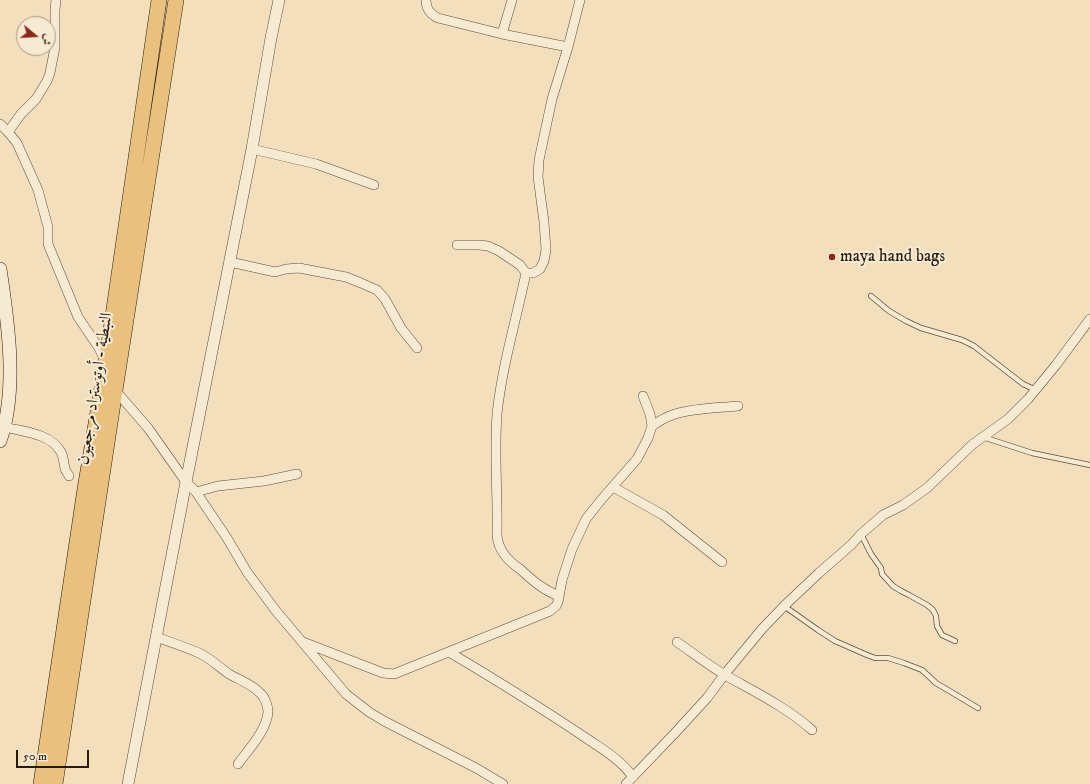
<!DOCTYPE html>
<meta charset="utf-8">
<style>
body{margin:0}
#map{position:relative;width:1090px;height:784px;overflow:hidden;background:#f3dfbb;font-family:"IM FELL DW Pica",Amiri,serif}
canvas{display:block}
.north{position:absolute;left:16px;top:16px;width:40px;height:40px;box-sizing:border-box;background:#f7ead3;border:1px solid #a59784;border-radius:50%;rotate:108deg;font-size:11px;font-weight:700;line-height:16px;text-align:center;color:#291a0e}
.north::after{content:'';display:block;margin:auto;width:14px;height:18px;background:#8f2418;clip-path:polygon(50% 0,100% 100%,50% 72%,0 100%)}
.scale{position:absolute;left:16px;top:750px;width:73px;height:18px;box-sizing:border-box;border:2px solid #291a0e;border-top:0;padding-left:5px;font-size:12px;line-height:14px;white-space:nowrap;color:#291a0e;-webkit-text-stroke:3px #f7ead3;paint-order:stroke}
</style>
<div id="map">
<canvas width="1090" height="784"></canvas>
<div class="north">ش</div>
<div class="scale">50 m</div>
</div>
<script>
const c = document.querySelector('canvas').getContext('2d');
c.lineJoin = 'round';
function stroke(path, color, width, dash) {
  c.strokeStyle = color;
  c.lineWidth = width;
  c.lineCap = dash ? 'butt' : 'round';
  c.setLineDash(dash || []);
  c.stroke(path);
}
function write(font, color, halo, rows, align = 'center') {
  c.font = font + ' "IM FELL DW Pica",Amiri,serif';
  c.lineWidth = 4;
  c.setLineDash([]);
  c.textBaseline = 'middle';
  c.strokeStyle = halo;
  c.fillStyle = color;
  for (const [text, x, y, turn = 0] of rows) {
    c.save();
    c.translate(x, y);
    c.rotate((+turn || 0) * Math.PI / 180);
    c.textAlign = isNaN(turn) ? turn : align;
    if (halo) c.strokeText(text, 0, 0);
    c.fillText(text, 0, 0);
    c.restore();
  }
}
const service = new Path2D(`
 M871,296L889,311L906,321L921,328L962,340L974,346L1023,384L1036,390
 M983,437L1032,453L1090,465
 M861,534L871,554L881,568L882,574L893,586L901,591L909,595L927,605L933,610L936,616L937,626L942,635L955,641
 M784,606L818,630L835,641L867,655L875,658H888L904,663L922,670L936,683L978,708`);
const minor = new Path2D(`
 M56,0L55,10V47L50,73L47,81L36,99L21,114L8,132L17,143L38,190L48,227V244L78,317L99,348L105,361
 M426,0C426,9 430,14 438,18L502,34L568,47L552,99L539,160L538,177L544,222L546,250L544,261L540,269L533,273H526
 M502,34L512,0
 M568,47L580,0
 M0,124L8,132
 M252,149L316,164L374,185
 M457,245H479L488,246L499,251L520,265L526,273C516,320 502,367 497,414C494,455 498,496 497,536C498,543 500,549 504,554C508,560 514,565 520,569C532,580 543,590 559,596
 M230,262L275,272L286,269L299,268L346,277L361,283L377,290L385,299L401,328L417,348
 M115,390L148,428L186,482L196,492L227,538L247,572L276,611L346,694L369,712L384,721L476,768L503,784
 M652,426C659,421 666,417 675,414C695,408 717,408 738,406
 M5,427C24,432 50,433 61,452C64,457 63,462 65,468C65,471 68,473 69,476
 M613,487L663,515L722,562
 M196,492L218,486L264,481L297,474
 M156,637C170,642 185,647 199,653C210,658 219,667 229,674C239,680 252,684 260,693C265,697 268,706 268,712C267,730 248,750 238,764
 M303,642L383,673L394,674L550,611L556,606L558,602L562,580L572,549L586,519L601,500L637,459L648,438L652,426L650,414L643,396
 M677,642C693,653 708,665 725,675C755,692 786,707 812,730
 M449,652C496,680 543,709 589,740C605,751 621,760 633,777
 M626,784L674,734L707,698L724,675L762,629L784,606L819,573L851,545L861,534L883,515L903,505L927,488L973,444L1008,419L1028,399L1056,365L1090,319`);
const tertiary = new Path2D(`
 M128,784L186,482L252,149L271,38L279,0`);
const secondary = new Path2D(`
 M0,269C8,322 18,390 0,441`);
const trunk = new Path2D(`
 M41,784L85,489L106,364L159,0
 M55,784L115,390L176,0`);
stroke(service, '#5c4b39', 6);
stroke(minor, '#5c4b39', 10);
stroke(tertiary, '#5c4b39', 12);
stroke(secondary, '#291a0e', 14);
stroke(trunk, '#291a0e', 16);
stroke(service, '#f7ead3', 4.5);
stroke(minor, '#f7ead3', 9);
stroke(tertiary, '#f7ead3', 11);
stroke(secondary, '#f7ead3', 13);
stroke(trunk, '#eac07e', 15);
for (const [x, y, r, color] of [
 [832,257,4,"#8f2418"]
]) {
  const dot = new Path2D();
  dot.arc(x, y, r, 0, 2 * Math.PI);
  c.fillStyle = color;
  c.fill(dot);
  stroke(dot, '#f7ead3', 1.5);
}
write('17px', '#291a0e', '#f7ead3', [
 ["maya hand bags",840,257]
], 'left');
write('17px', '#291a0e', '#f7ead3', [
 ["النبطية - أوتوستراد مرجعيون",96,389,-81]
]);
</script>
